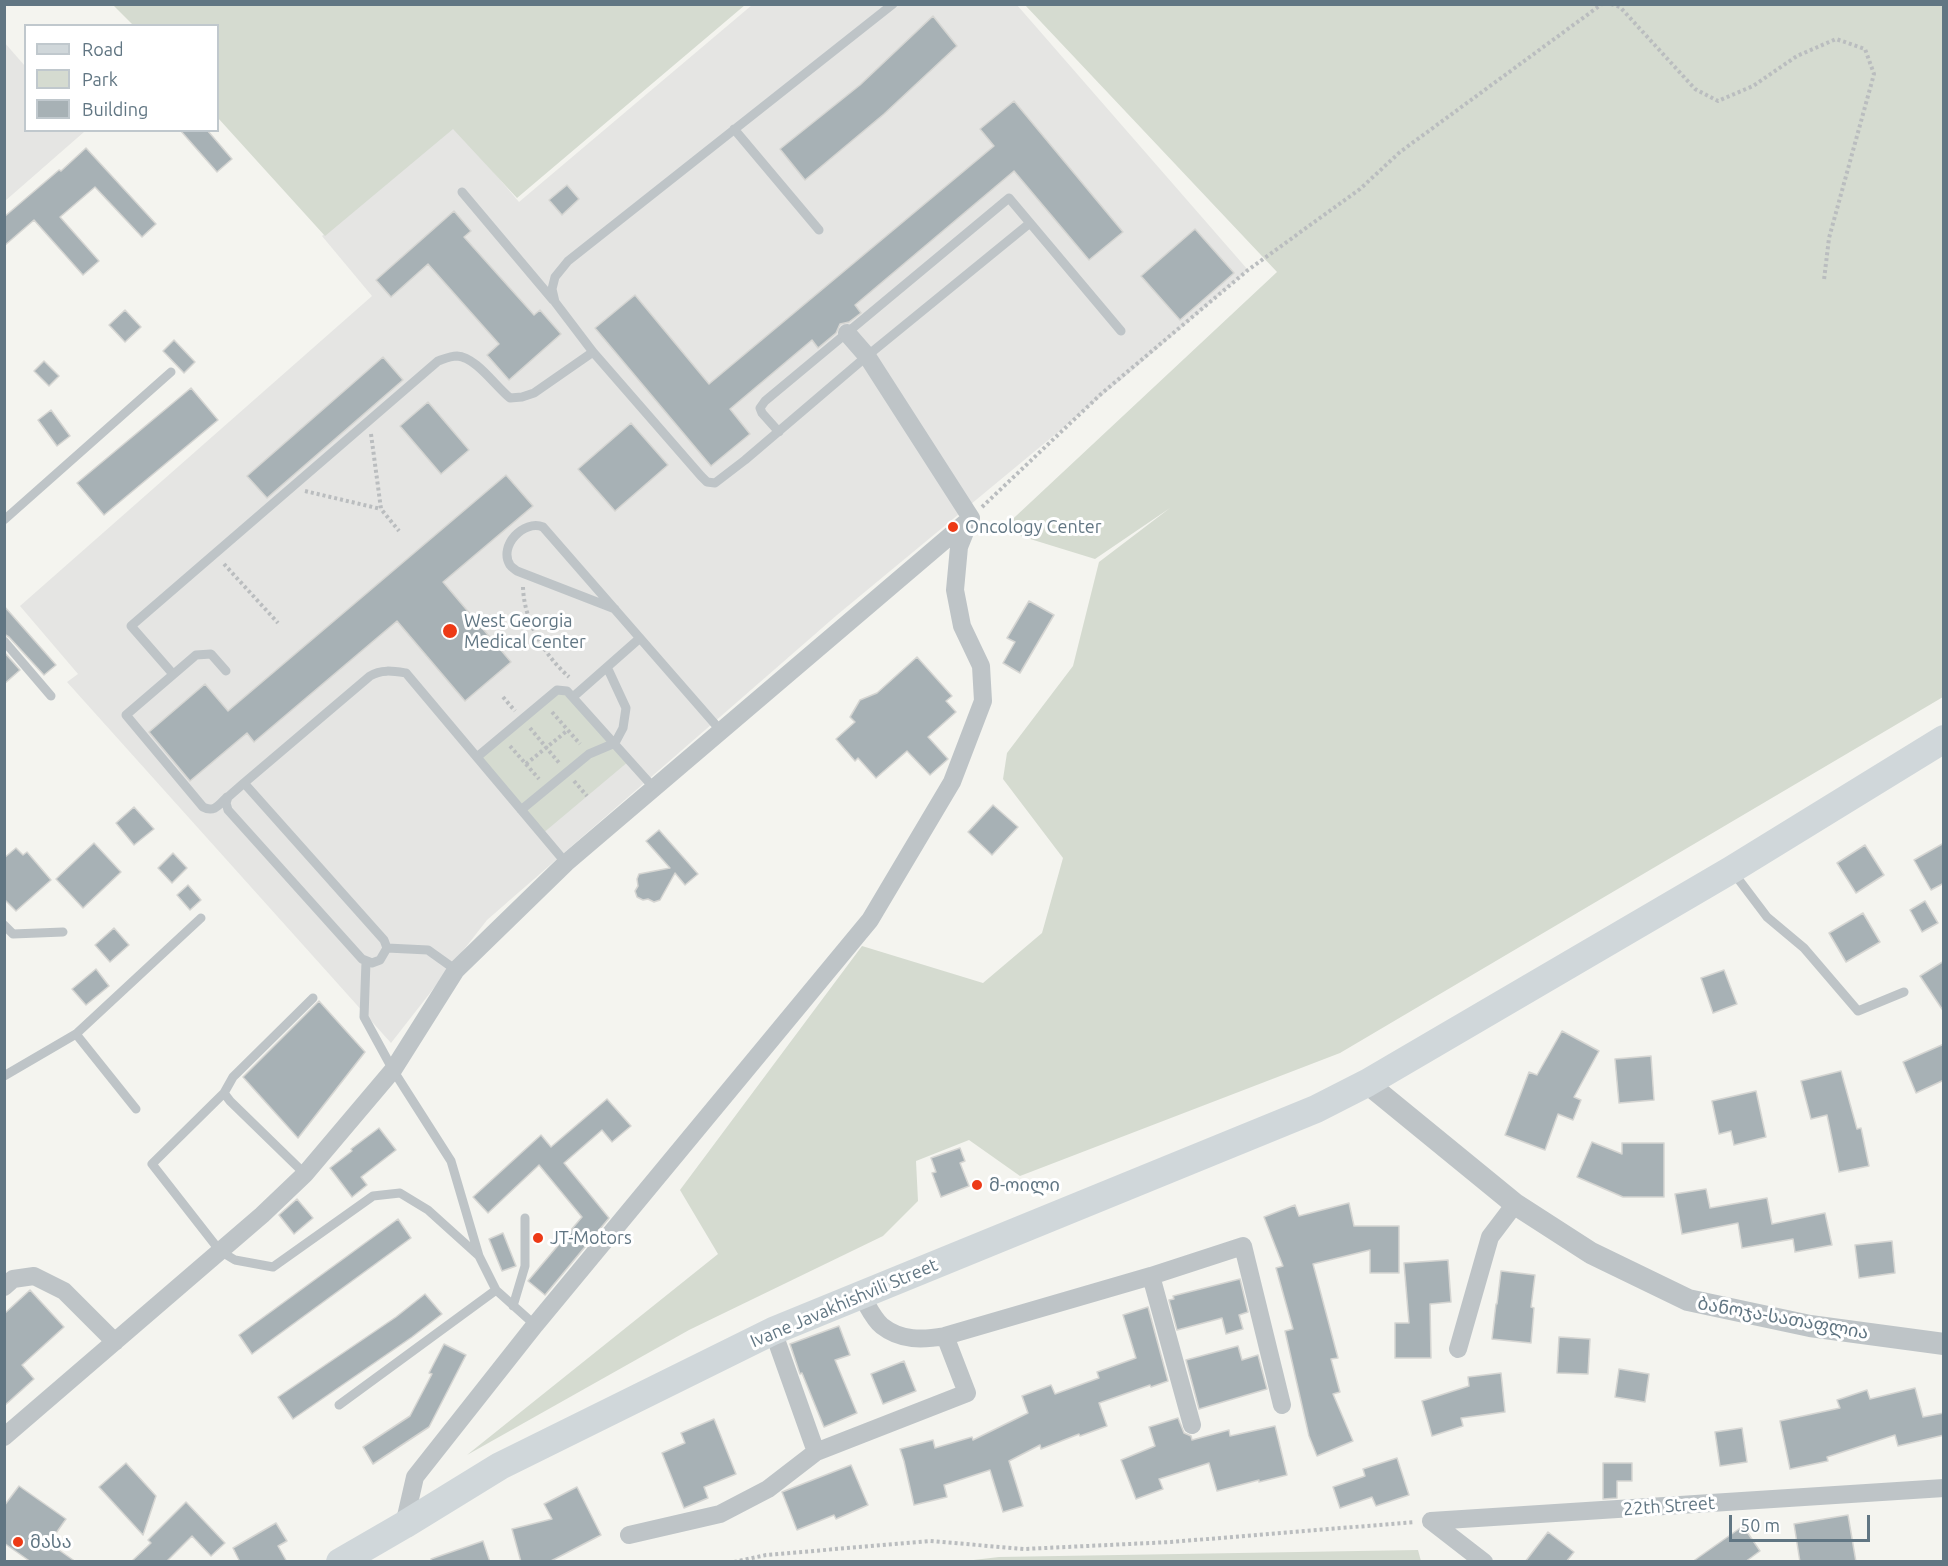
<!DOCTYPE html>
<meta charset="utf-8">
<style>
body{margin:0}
#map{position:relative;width:1948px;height:1566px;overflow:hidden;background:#f4f4ef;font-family:Ubuntu,sans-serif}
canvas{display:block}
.frame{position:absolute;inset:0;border:6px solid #617683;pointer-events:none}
.legend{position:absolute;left:24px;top:24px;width:195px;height:108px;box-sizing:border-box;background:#fff;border:2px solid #c0c8cd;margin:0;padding:8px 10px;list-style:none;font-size:18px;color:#617683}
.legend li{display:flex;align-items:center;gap:12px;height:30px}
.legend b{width:30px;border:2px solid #c0c8cd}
.scale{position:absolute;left:1729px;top:1515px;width:141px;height:27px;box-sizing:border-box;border:3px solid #617683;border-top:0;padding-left:8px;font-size:18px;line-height:21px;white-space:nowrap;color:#617683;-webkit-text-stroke:4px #fff;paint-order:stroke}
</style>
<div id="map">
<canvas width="1948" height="1566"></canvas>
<div class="frame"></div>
<ul class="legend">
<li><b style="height:8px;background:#d0d7da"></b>Road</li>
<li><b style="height:16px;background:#d5dbd0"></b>Park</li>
<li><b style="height:16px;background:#a7b1b5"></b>Building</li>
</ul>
<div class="scale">50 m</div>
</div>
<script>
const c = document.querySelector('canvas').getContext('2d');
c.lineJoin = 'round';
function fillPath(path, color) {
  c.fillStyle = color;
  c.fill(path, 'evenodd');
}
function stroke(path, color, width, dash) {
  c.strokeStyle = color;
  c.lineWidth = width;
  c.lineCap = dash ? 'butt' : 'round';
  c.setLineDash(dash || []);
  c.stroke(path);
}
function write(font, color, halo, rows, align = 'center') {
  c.font = font + ' Ubuntu,"Noto Sans Georgian",sans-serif';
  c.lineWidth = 6;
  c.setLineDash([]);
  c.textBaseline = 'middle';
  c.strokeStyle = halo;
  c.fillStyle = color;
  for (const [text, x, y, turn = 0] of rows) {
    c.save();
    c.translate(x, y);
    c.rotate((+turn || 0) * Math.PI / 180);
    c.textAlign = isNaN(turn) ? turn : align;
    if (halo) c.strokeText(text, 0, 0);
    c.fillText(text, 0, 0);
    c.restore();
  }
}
fillPath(new Path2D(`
 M752,5H1017L1248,270L1133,370L837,615L487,920L391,1043L67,682L78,674L20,606L372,296L322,236L453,124L519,202Z
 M4,42L25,66L26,130H82L84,132L5,201Z`), '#e5e5e3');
fillPath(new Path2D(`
 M113,5H745L517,198L453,129L325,236L218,118V26L133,25Z
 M1025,5H1943V697L1340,1053L1020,1176L969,1140L916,1161L918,1201L883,1236L689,1330L467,1455L718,1254L680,1190L862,946L983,983L1042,933L1063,858L1003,779L1007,753L1073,666L1099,562L1170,508L1095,559L1001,530L1277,272Z
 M557,690L567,691L629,761L542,834L477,757Z
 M1418,1550L1421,1561H965L999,1557Z`), '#d5dbd0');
const building = new Path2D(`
 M933,16L957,46L884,114L805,180L780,149L860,85Z
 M1014,101L1123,232L1089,260L1014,171L855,305L861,313L849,322L840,324L836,333L818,348L812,340L730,409L750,434L711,466L595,328L635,295L709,384L994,146L980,129Z
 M180,130H207L232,159L217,172Z
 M86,148L156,224L142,237L95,187L60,217L99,261L83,275L34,220L4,246V217L59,170L61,171Z
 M567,185L579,199L562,215L549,200Z
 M454,211L471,231L464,237L534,315L540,310L561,334L509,380L487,355L499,344L428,264L391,297L376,280Z
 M1195,229L1234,273L1180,320L1141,276Z
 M125,310L141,327L125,342L109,325Z
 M174,340L195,362L184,373L163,351Z
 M383,357L403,380L267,498L247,476Z
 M44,361L59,376L49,386L34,371Z
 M191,388L218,420L104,515L77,483Z
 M428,402L469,450L441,474L400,426Z
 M51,410L70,436L57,446L38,420Z
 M631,423L668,465L615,511L578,469Z
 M506,475L533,506L443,582L511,662L465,701L397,621L254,742L247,733L190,781L149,732L205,684L228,711Z
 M1029,601L1054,615L1020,673L1003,663L1015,642L1007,638Z
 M4,606L56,665L44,675L9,637L4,634Z
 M4,652L20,670L4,684Z
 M917,657L952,696L946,701L956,712L928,737L948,759L930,775L907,751L876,778L858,758L855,761L836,739L855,722L850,717L860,700L877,693Z
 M993,805L1018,827L992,855L968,832Z
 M134,807L154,829L134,845L116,823Z
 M659,830L698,874L685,885L675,873L660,900L654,902L648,899L643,900L637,897L635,891L638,886L637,879L639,874L670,868L646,841Z
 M94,843L121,872L83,908L56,879Z
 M1944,843V883L1931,890L1914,860Z
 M1865,845L1884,875L1856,893L1837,863Z
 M16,848L23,855L27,852L51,880L16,911L4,899V858Z
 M173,853L187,868L172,883L158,868Z
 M188,885L201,900L190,910L177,895Z
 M1925,901L1938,923L1922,932L1910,910Z
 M1863,913L1880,942L1846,962L1829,933Z
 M114,928L129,945L110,962L95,945Z
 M1944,961V1012L1920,976Z
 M96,969L109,986L86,1005L72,989Z
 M1724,970L1737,1004L1713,1013L1701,978Z
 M319,1001L365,1052L298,1138L243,1077Z
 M1562,1031L1599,1051L1574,1097L1581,1100L1573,1120L1558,1114L1545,1150L1505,1135L1529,1072L1537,1075Z
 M1944,1044V1080L1916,1093L1903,1062Z
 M1651,1056L1654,1100L1619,1103L1615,1059Z
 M1841,1071L1857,1129L1861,1128L1869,1166L1839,1172L1827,1115L1811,1119L1801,1081Z
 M1756,1091L1766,1137L1734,1145L1731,1131L1719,1134L1712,1101Z
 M607,1099L631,1126L612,1142L602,1130L564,1163L609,1218L545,1295L528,1281L582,1217L539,1165L488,1213L473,1197L541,1135L551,1147Z
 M379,1128L396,1150L361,1177L367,1185L352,1197L330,1168L352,1151L351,1149Z
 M1592,1142L1622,1154V1143H1664V1197H1623L1577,1177Z
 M960,1148L965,1161L960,1163L969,1186L941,1197L932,1173L936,1172L931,1158Z
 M1706,1189L1710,1208L1767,1198L1772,1224L1825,1213L1832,1245L1795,1252L1793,1239L1742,1248L1738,1223L1682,1234L1675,1194Z
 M297,1199L313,1218L294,1234L279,1215Z
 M1349,1203L1354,1226H1399V1273H1370V1250L1313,1264L1338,1358L1331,1359L1340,1392L1333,1394L1353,1441L1317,1456L1309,1436L1285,1331L1293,1329L1276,1268L1283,1266L1264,1217L1295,1205L1299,1216Z
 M398,1219L411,1238L252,1354L239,1335Z
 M503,1233L516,1266L502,1271L489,1239Z
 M1892,1241L1895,1273L1859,1278L1855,1245Z
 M1448,1260L1451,1302L1430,1304L1431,1358H1395V1323H1409L1404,1263Z
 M1501,1271L1535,1275L1531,1307L1534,1308L1531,1343L1492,1339L1496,1304H1497Z
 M1240,1279L1248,1312L1239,1315L1243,1329L1226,1334L1222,1318L1177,1330L1169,1300L1174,1299L1173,1296Z
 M30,1290L64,1327L22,1365L34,1379L4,1406V1314Z
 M425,1294L442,1314L412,1337L293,1419L278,1397L396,1317Z
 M1148,1307L1168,1381L1151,1387L1150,1385L1099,1403L1107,1426L1080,1436L1079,1434L1041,1449L1040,1445L1009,1461L1023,1506L1003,1512L990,1470L944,1485L947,1497L914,1505L904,1461L900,1449L933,1440L935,1448L972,1437L973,1440L1028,1413L1022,1396L1051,1385L1055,1394L1099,1378L1097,1372L1136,1358L1123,1315Z
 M839,1326L850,1355L835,1360L857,1413L824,1427L802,1373L800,1374L790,1344Z
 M1559,1337L1590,1339L1588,1374L1557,1373Z
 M444,1344L466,1355L429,1427L373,1464L363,1447L410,1416L432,1374L429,1373Z
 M1238,1346L1242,1360L1258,1355L1267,1389L1199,1409L1186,1360Z
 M904,1361L916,1391L883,1404L871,1374Z
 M1619,1369L1649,1374L1645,1402L1615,1397Z
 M1501,1373L1505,1412L1461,1418L1463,1426L1432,1436L1422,1401L1469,1386L1468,1377Z
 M1915,1388L1923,1417L1944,1413V1435L1898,1446L1895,1435L1827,1457L1828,1461L1790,1469L1780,1421L1840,1408L1837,1400L1867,1390L1870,1399Z
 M1178,1418L1184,1433L1191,1436L1192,1440L1229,1430L1230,1436L1275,1426L1287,1475L1259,1482V1480L1217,1491L1209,1463L1159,1479L1163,1489L1136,1499L1121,1460L1155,1446L1149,1427Z
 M714,1419L736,1474L704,1487L708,1498L684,1508L662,1453L685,1443L681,1433Z
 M1742,1428L1747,1462L1720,1466L1715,1432Z
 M1397,1458L1409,1495L1376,1506L1372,1497L1340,1508L1333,1487L1365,1476L1363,1469Z
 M126,1463L156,1496L143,1535L99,1487Z
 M1603,1463H1632V1481H1617V1498L1603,1499Z
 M851,1465L868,1505L836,1519L834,1515L797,1530L782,1492Z
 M19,1486L66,1519L49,1543L76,1562H31L4,1543V1506Z
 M577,1487L601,1535L549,1562H521L512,1529L552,1519L544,1504Z
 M186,1502L225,1543L211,1556L192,1536L166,1562H131L151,1543L148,1540Z
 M1848,1515L1856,1562H1800L1794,1524Z
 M276,1523L287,1541L278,1546L287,1562H240L233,1548Z
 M1743,1526L1760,1551L1745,1562H1692Z
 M1548,1532L1574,1552L1566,1562H1525Z
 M483,1541L490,1562H432L431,1559Z`);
fillPath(building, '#a7b1b5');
stroke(building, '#d5d5d2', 1.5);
stroke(new Path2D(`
 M1611,4L1620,7L1695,89L1718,101L1753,86L1797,56L1836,39L1865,49L1874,74L1829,238L1824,280
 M371,434L381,509L399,531
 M305,491L381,509
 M982,507L1101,394L1248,270L1360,189L1400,152L1602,4
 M224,564L278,623
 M523,587C524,621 544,655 569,677
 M503,697L515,711
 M552,712L580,744
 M530,728L560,764
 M510,746L539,779
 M526,764L568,730
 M574,781L587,796
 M734,1562L766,1555L930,1541L1024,1549L1171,1542L1415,1522`), '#babdbf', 4, [3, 3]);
stroke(new Path2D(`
 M893,4L568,261L555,277L552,289L555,302L593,352L701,476L707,482L715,483L745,460L867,356L1030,223
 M734,129L819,230
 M462,192L553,300
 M779,432L762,413L760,408L765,401L1009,198L1121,331
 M4,520L171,372
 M615,609L517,571C515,569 512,568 510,565C498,546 524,519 543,527L721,731
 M4,641L51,696
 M226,671L211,654L196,655L126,715L203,807C214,813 219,805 227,797
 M173,674L131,626L438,361C444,359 450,356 457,356C476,357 495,386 510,398L522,397L534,393L593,352
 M573,697L640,638
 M477,757L557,690L567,691L654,788
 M244,783L228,797L226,803L228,810L362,959L372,963L380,960L387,948L384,940L244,783L370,676C381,669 393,671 406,673L566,863
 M521,810L589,754L615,743L623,728L626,708L607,667
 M1733,872L1767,917L1804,948L1858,1011L1904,992
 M4,925L13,934L63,932
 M387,948L428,950L456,970
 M366,962L364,1017L393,1070L451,1161L479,1256L496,1290L535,1325
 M76,1034L136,1109
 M4,1076L76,1034L201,918
 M224,1093L152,1164L220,1251L235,1260L273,1267L373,1196L400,1193L428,1210L479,1256
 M305,1174L230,1101L224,1093L233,1077L313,998
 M513,1306L525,1266V1218
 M339,1405L496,1290`), '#bec4c7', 9);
stroke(new Path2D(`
 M847,333L867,356L971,518
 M1151,1276L1192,1425
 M4,1287L13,1279L34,1276L64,1291L115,1342
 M861,1295C867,1304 873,1319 882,1326C901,1341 923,1340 945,1336L1151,1276L1243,1246L1282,1405
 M773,1331L816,1452L967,1393L945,1336
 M1458,1349L1490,1237L1515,1204
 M4,1437L262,1215L305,1174L393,1070L456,970L566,863L971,518
 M1431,1521L1944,1488
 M1431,1521L1484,1562
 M404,1525L415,1477L535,1325L870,920L952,782L983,701L981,666L962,626L955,590L959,547L969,522
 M629,1535L720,1514L768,1489L816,1452`), '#bec4c7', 18);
stroke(new Path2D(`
 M1367,1083L1515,1204L1591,1253L1688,1300L1810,1326L1944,1344`), '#bec4c7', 22);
stroke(new Path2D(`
 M340,1562L404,1525L500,1466L773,1331L1316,1109L1367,1083L1731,870L1944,739`), '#d0d7da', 28);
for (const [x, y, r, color] of [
 [953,527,6,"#ed3a16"],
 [450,631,8,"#ed3a16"],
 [977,1185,6,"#ed3a16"],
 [538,1238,6,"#ed3a16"],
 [18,1542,6,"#ed3a16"]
]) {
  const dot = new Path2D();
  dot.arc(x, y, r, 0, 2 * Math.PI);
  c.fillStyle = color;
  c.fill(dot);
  stroke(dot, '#fff', 2);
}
write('18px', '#617683', '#fff', [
 ["Oncology Center",965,527],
 ["West Georgia",464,621],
 ["Medical Center",464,642],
 ["მ-ოილი",989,1185],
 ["JT-Motors",550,1238],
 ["მასა",30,1542]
], 'left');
write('18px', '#617683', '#fff', [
 ["Ivane Javakhishvili Street",844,1303,-23],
 ["ბანოჯა-სათაფლია",1783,1318,10],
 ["22th Street",1669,1506,-4]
]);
</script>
